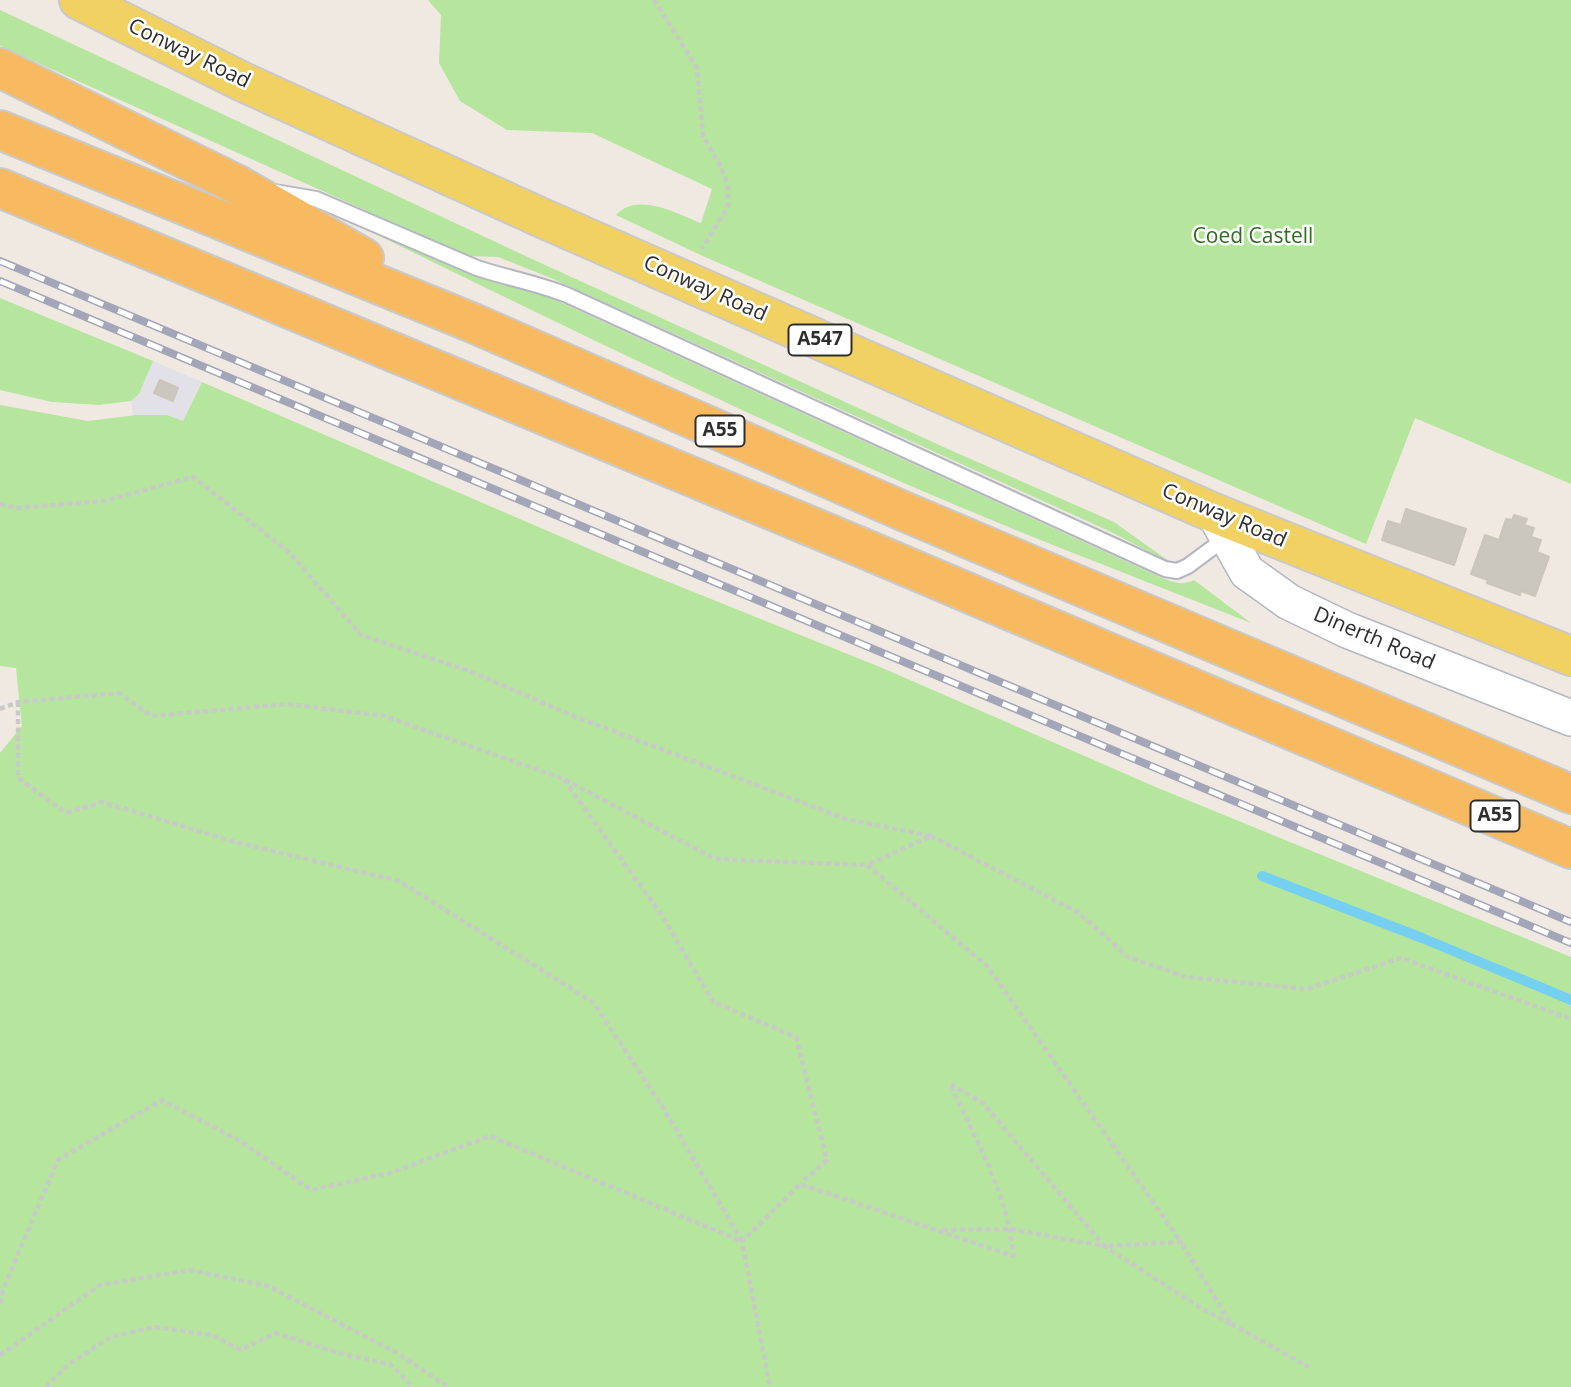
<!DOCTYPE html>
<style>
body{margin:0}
canvas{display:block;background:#efe9e1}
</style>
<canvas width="1571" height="1387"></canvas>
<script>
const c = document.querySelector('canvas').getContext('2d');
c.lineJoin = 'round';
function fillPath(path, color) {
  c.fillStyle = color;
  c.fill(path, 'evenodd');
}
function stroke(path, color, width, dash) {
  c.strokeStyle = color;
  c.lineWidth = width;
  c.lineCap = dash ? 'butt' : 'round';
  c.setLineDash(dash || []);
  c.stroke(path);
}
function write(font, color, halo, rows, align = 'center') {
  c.font = font + ' "Open Sans",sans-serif';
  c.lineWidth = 5;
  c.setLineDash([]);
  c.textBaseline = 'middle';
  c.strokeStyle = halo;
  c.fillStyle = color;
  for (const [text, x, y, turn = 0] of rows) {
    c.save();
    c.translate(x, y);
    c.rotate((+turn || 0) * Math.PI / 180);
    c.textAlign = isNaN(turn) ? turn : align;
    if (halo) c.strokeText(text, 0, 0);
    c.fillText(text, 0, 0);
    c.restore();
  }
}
fillPath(new Path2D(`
 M153,361L202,382L183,421L167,415H133L131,401L139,394Z`), '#e3e1e8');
fillPath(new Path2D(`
 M428,0H1571V484L1415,418L1366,544L705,257L616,215C638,191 677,214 701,223L712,189L592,133L507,130L460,101L439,63L441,15Z
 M0,10L532,259L948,449L1114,522L1173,564L1109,531L551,278L498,257L467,256L0,46Z
 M335,214L483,279L540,293L1162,578C1174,582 1182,586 1194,580L1251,623C1125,573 998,525 874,470C692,389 514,302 335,214Z
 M0,298L153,361L139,394L131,401L99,405L52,402L0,390Z
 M202,382L629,566L880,667L1158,788L1571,957V1387H0V753L22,726L16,668L0,666V405L88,421L136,415H167L183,421Z`), '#b6e59e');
stroke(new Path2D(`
 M1262,876L1422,938L1571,1000`), '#75cff0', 10);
const building = new Path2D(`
 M160,380L178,388L173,401L154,393Z
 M1406,509L1466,529L1454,565L1382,540L1388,521L1401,525Z
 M1514,515L1527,519L1524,525L1534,528L1531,537L1541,540L1537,552L1549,557L1535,596L1521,591L1520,595L1487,583L1488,580L1471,574L1485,535L1499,540L1506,519L1512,520Z`);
fillPath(building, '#cbc7bf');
stroke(building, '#cbc5ba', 2);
const service = new Path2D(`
 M275,192L316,199L477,268C507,278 537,283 567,295L1165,569L1177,571L1188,566L1227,537`);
const tertiary = new Path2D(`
 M1214,513L1247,572L1289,602L1347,630L1571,718`);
const primary = new Path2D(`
 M79,0L243,82L542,218L1011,424L1214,513L1571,656`);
const trunk = new Path2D(`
 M0,68L236,184L364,258
 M0,130L473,323L903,511L1571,794
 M0,188L865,549L1571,849`);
stroke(service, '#b4b7c1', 18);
stroke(tertiary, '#b4b7c1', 38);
stroke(primary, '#c9c9c9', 42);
stroke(trunk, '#c9c9c9', 42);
stroke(new Path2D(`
 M654,0L697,68L703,136L721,167L728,187V206L702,249
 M0,504L17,508L104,501L193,477L289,552L361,635L472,672L571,715L846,819L931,836L867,865L987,966L1181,1242L1104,1246L983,1103L950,1084C975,1139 1009,1195 1013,1256L800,1184L742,1241L770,1387
 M18,702V778L66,813L102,802L235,842L399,881L593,1002L662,1106L742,1241
 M0,709L18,702L119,693L151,716L287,704L384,716L564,779L715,859L867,865
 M564,780L663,917L713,1002L796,1037L827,1160L801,1183
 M931,836L1079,913L1128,957L1186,977L1307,989L1401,958L1571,1019
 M943,1230L1011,1229L1104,1246L1201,1308L1231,1324L1181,1242
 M0,1303L4,1287L58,1160L162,1100L240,1141L311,1190L390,1173L490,1136L741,1241
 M1231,1324L1309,1367
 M0,1355L100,1285L190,1270L268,1286L397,1353L448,1387
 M46,1387L69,1364L111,1337L154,1327L212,1335L241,1350L275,1333L346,1355L390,1364L413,1387`), '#c9c9c9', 4.5, [5, 3.5]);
stroke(service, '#fff', 14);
stroke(tertiary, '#fff', 35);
stroke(primary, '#f2d163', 38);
stroke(trunk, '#f8ba60', 38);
const rail = new Path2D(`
 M0,261L1571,922
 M0,281L1571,943`);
stroke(rail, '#a3a6b8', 8);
stroke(rail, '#fff', 5, [16]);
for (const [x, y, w] of [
 [820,340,63],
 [720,431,49],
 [1495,816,49]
]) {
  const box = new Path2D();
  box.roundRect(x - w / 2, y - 15.5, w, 31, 5);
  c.fillStyle = '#fff';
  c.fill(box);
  stroke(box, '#2e2e2e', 2);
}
write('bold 19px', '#2e2e2e', null, [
 ["A547",820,340],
 ["A55",720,431],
 ["A55",1495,816]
]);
write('21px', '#2e2e2e', '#fff', [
 ["Conway Road",189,54,26],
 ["Conway Road",705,289,24],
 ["Conway Road",1224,516,23],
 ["Dinerth Road",1374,639,23]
]);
write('21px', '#2c6e1b', '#fff', [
 ["Coed Castell",1253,237]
]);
</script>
